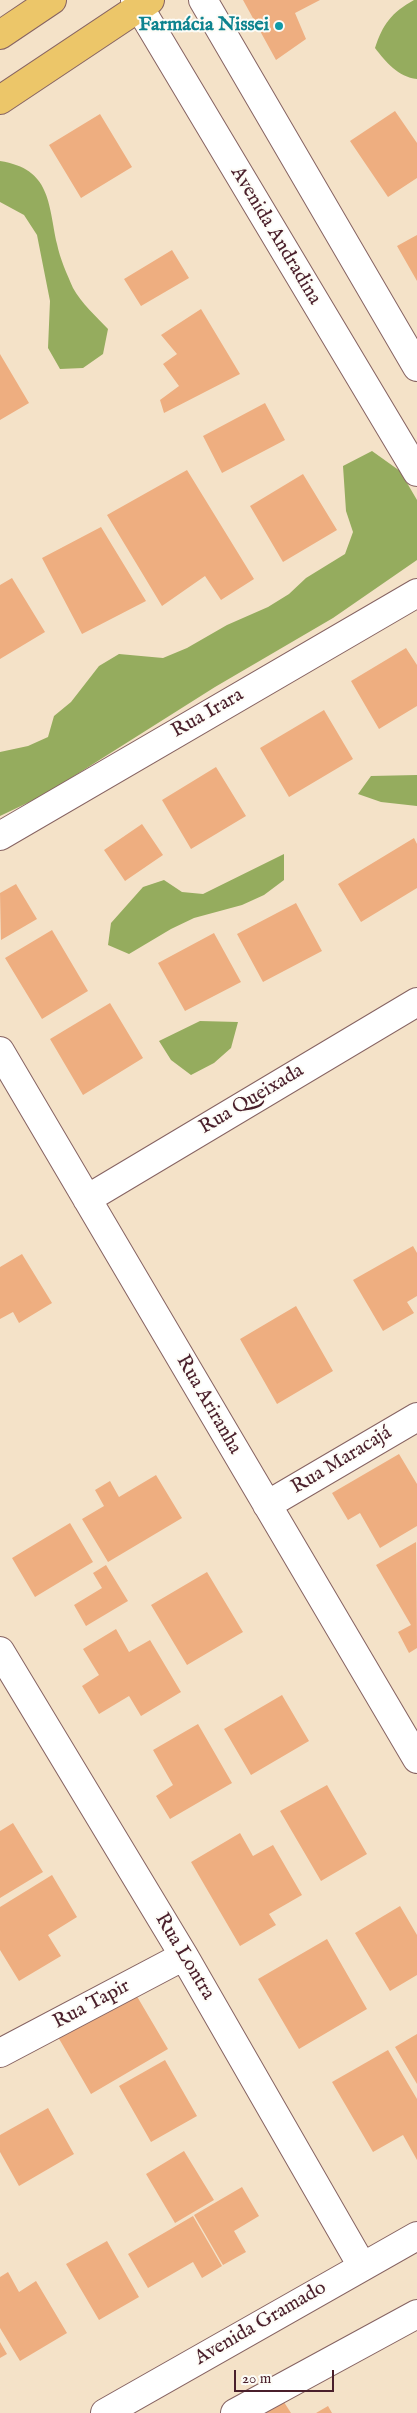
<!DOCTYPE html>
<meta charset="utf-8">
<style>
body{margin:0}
#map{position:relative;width:417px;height:2413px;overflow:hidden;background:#f4e2c8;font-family:"IM FELL English",serif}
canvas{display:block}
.scale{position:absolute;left:234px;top:2370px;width:100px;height:22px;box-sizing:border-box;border:2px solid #4a1f2b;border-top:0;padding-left:6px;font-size:15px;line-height:18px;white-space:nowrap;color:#4a1f2b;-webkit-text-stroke:4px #fdfcf7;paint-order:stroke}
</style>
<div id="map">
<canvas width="417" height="2413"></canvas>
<div class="scale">20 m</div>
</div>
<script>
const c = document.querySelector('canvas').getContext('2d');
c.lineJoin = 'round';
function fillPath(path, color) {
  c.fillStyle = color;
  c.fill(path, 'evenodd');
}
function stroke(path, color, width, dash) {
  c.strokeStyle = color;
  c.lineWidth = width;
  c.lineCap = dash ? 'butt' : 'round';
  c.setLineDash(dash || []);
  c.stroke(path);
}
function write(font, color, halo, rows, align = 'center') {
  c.font = font + ' "IM FELL English",serif';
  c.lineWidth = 4;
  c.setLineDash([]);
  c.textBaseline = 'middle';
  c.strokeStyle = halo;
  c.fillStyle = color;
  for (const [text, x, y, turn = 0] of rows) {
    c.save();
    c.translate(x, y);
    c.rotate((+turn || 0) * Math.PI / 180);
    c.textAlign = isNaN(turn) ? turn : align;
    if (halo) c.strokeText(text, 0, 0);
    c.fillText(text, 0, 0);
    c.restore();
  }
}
fillPath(new Path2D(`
 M414,0H417V79C398,77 386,62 375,48C383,24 391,13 414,0Z
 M0,161C51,169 48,203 57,244C60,259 67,274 73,288C81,303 97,317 108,329L103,354L83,368L60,369L48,348L50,301L37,235L24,215L0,202Z
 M372,451L400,471L417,500V560L333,618L215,687L44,795L0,816V752L28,746L48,737L54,716L71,702L99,666L119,654L163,658L187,648L227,625L268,607L289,594L306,578L345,554L353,532L346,511L343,466Z
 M417,775V806L381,802L358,794L371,776Z
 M284,854V880L264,895L242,905L194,918L171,929L129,954L108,945L111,923L143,887L164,880L182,892L203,894Z
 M200,1021L238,1022L231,1048L214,1063L191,1075L171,1060L159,1041Z`), '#95ac5e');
fillPath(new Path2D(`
 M243,0H320L295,13L306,39L276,60Z
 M395,111L417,143V178L388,197L350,141Z
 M100,114L132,167L81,198L49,145Z
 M417,235V281L397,246Z
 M172,250L189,278L141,306L124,279Z
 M201,309L240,374L164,413L160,400L179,386L163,364L177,354L161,335Z
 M0,354L29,403L0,420Z
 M265,403L285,440L222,473L203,436Z
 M187,470L254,579L221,600L205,576L162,606L107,515Z
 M303,474L337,530L283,562L250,506Z
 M101,527L146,601L82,634L42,558Z
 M12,578L45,632L0,659V585Z
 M406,648L417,665V706L379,729L351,681Z
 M324,710L353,759L289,797L260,748Z
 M216,767L246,816L191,849L162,800Z
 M142,824L163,855L125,881L104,850Z
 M414,838L417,844V888L361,922L338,884Z
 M16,884L37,919L1,940L0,893Z
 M296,903L322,951L263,982L237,934Z
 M52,930L88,991L42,1019L5,958Z
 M214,933L241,982L185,1011L158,963Z
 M110,1003L143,1058L83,1095L50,1039Z
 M413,1246L417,1253V1296L407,1302L414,1313L383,1331L353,1280Z
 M22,1254L52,1303L19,1323L13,1312L0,1319V1267Z
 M296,1306L333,1371L277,1404L240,1339Z
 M399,1454L417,1484V1526L380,1548L360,1513L348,1520L332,1493Z
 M156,1475L182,1518L108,1562L82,1519L104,1506L95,1490L110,1481L119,1497Z
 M70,1523L93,1562L35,1597L12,1558Z
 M416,1542L417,1648L409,1653L398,1632L411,1625L376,1565Z
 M106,1565L128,1601L86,1626L74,1605L102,1588L93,1573Z
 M207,1572L243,1632L187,1665L151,1605Z
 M116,1629L129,1652L150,1640L181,1692L141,1716L129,1696L99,1714L82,1686L99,1675L83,1649Z
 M282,1695L309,1741L251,1775L224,1729Z
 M198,1724L232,1783L170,1819L156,1796L173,1785L153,1750Z
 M327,1785L367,1854L321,1881L280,1811Z
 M13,1823L43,1872L0,1898V1831Z
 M240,1833L253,1856L273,1845L302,1895L269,1914L276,1925L240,1946L191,1862Z
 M52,1875L77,1917L48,1935L61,1956L19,1981L0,1950V1907Z
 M400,1906L417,1935V1975L390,1991L355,1933Z
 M327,1939L367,2009L299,2049L258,1979Z
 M135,1993L168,2049L91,2094L58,2037Z
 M417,2034V2084L395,2047Z
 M388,2050L417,2099V2160L403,2135L373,2152L332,2082Z
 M165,2060L197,2116L151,2142L119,2086Z
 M48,2108L74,2154L19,2186L0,2152V2135Z
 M184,2151L214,2200L175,2223L146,2174Z
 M242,2187L259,2216L234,2231L246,2252L223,2265L194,2215Z
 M193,2216L222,2266L202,2278L193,2262L148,2288L128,2254Z
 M107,2241L139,2297L99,2320L66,2264Z
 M8,2272L19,2292L36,2281L67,2333L20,2361L0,2328V2277Z
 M0,2342L7,2354L0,2358Z
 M282,2399L291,2413H256Z
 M328,2406L332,2413H316Z`), '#eeae80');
const minor = new Path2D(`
 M135,0L417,472
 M203,0L417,367
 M0,836L417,593
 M0,1051L417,1759
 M87,1199L417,1002
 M267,1505L417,1417
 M0,1651L184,1956L362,2266
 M0,2053L184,1956
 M105,2413L417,2236
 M235,2413L417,2314`);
const major = new Path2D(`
 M0,35L52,0
 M0,100L150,0`);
stroke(minor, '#866362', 30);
stroke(major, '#866362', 30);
stroke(minor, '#fff', 28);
stroke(major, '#ecc669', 28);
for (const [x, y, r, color] of [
 [279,26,5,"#0f9aa8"]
]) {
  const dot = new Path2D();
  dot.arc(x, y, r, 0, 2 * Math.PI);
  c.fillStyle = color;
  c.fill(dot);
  stroke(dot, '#fdfcf7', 2);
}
write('bold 20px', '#0d838f', '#fdfcf7', [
 ["Farmácia Nissei",269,26]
], 'right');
write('20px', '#4a1f2b', '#fdfcf7', [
 ["Avenida Andradina",275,236,59],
 ["Rua Irara",208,714,-30],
 ["Rua Queixada",252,1100,-31],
 ["Rua Ariranha",208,1405,60],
 ["Rua Maracajá",342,1461,-31],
 ["Rua Lontra",184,1957,59],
 ["Rua Tapir",92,2005,-28],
 ["Avenida Gramado",261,2324,-30]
]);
</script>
